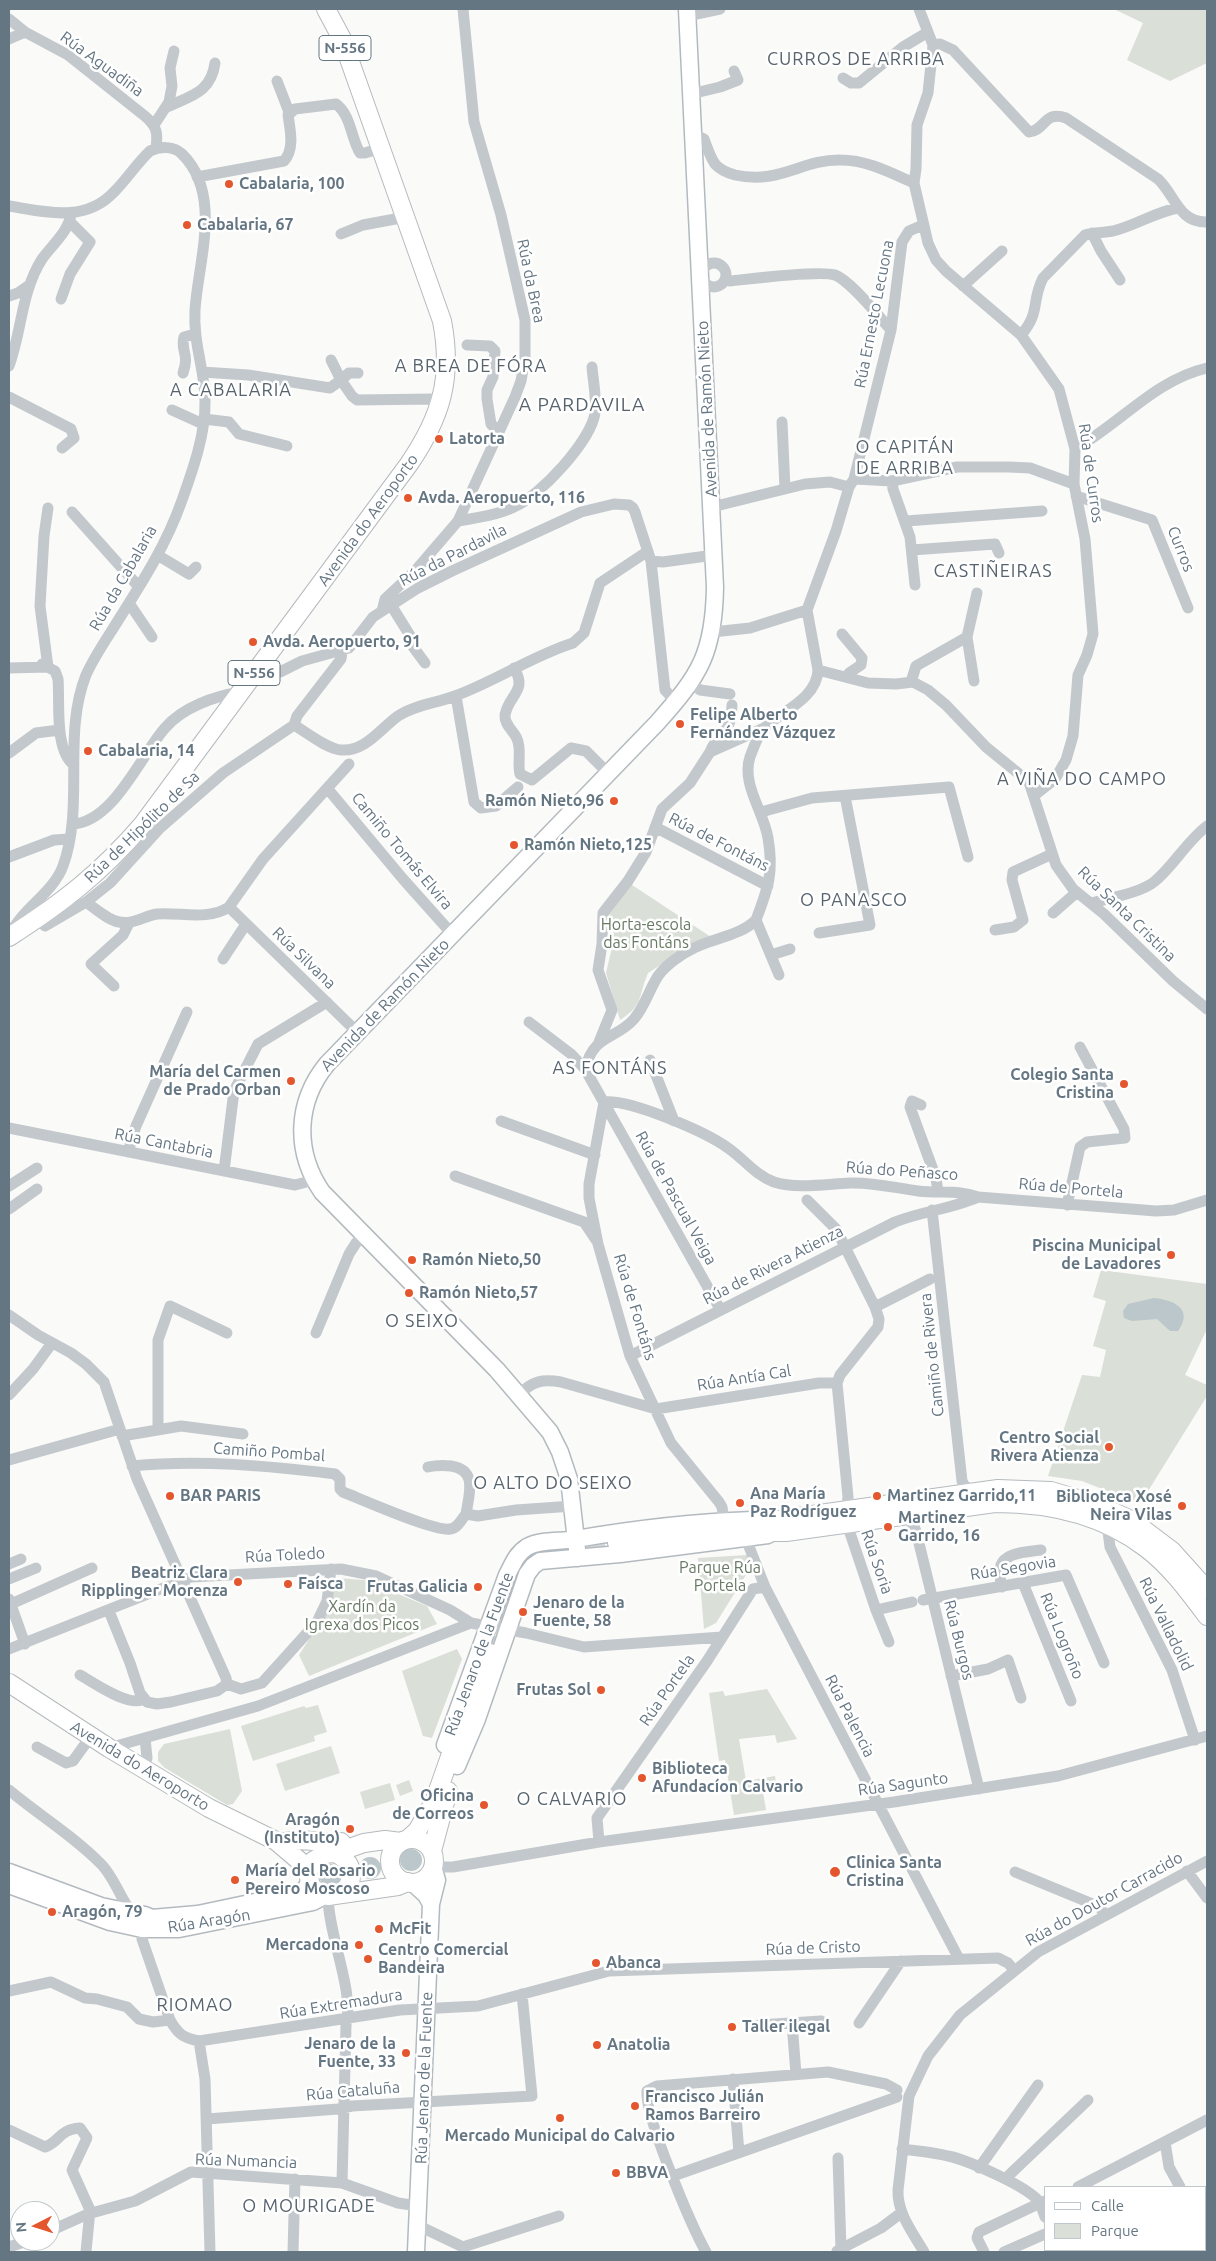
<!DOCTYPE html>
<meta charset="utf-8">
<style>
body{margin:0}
#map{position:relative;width:1216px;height:2261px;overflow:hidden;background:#fafaf8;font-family:Ubuntu,sans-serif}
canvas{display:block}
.frame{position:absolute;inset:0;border:10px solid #657683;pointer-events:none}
.legend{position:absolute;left:1044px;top:2186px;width:162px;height:65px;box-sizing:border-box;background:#fff;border:1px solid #c1c8cd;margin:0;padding:6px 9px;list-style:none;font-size:15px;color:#657683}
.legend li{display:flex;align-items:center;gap:10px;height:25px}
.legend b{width:25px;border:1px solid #c1c8cd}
.north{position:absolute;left:10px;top:2201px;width:50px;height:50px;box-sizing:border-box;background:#fff;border:1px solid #c1c8cd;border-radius:50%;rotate:265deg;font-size:14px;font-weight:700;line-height:20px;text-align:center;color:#657683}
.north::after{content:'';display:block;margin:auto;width:18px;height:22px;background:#e4572e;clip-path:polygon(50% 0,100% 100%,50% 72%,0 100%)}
</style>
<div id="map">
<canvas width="1216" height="2261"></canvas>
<div class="frame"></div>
<ul class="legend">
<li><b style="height:6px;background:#fff"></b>Calle</li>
<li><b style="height:14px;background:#dadfd7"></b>Parque</li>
</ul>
<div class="north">N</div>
</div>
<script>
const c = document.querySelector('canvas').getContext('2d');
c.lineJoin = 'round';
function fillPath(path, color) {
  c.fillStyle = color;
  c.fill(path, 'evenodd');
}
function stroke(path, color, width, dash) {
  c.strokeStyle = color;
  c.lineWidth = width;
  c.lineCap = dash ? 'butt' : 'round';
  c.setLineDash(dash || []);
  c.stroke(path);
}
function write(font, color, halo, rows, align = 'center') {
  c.font = font + ' Ubuntu,sans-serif';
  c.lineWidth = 5;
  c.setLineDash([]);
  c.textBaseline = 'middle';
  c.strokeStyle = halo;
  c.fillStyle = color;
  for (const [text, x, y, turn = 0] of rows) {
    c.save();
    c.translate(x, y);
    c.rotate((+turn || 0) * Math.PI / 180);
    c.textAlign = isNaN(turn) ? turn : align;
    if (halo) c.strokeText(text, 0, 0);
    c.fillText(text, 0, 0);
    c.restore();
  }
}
fillPath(new Path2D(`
 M1114,9H1207V63L1170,81L1127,60L1143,23Z
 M629,883L711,937L698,941L648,973C638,996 644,1005 620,1020L606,973L613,943L614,921L606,915Z
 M1101,1270L1207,1284V1329L1185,1375L1207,1385V1396L1140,1504L1082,1481L1048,1476L1082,1375L1100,1377L1106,1350L1093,1346L1106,1301L1093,1297Z
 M747,1555L749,1570L716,1623L704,1629L698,1558Z
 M337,1578L364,1580L427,1606L437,1624L309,1676L299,1655L327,1611Z
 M457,1649L462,1659L432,1738L423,1736L402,1671Z
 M767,1689L797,1739L777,1743L775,1735L739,1739L746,1781L775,1776L776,1784L762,1786L766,1810L734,1815L725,1760L719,1761L709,1693L723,1691L725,1696Z
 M318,1705L327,1732L314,1736L315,1741L253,1761L241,1726L304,1706L306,1708Z
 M230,1729L242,1791L233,1804L227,1805L165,1768L158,1761V1752L164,1744Z
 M331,1746L340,1773L285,1791L276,1764Z
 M409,1780L413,1791L400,1796L396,1785Z
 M390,1783L395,1800L365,1809L360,1792Z`), '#dadfd7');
fillPath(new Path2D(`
 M1154,1298C1174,1300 1194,1309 1178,1331H1170L1157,1319L1132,1321L1124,1318L1123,1311L1128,1304Z
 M400 1860a11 11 0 1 1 22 0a11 11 0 1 1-22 0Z
 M359 1868a11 11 0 1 1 22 0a11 11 0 1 1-22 0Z
 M319 1875a11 11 0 1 1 22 0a11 11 0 1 1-22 0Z`), '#bbc7cb');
stroke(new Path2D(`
 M490,1653L517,1576L525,1563L535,1556L552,1551L617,1543`), '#d5d9db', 18, [18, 9]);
const secondary = new Path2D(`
 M578,1558L569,1479L560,1452L550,1432L497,1370L322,1192C294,1151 296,1102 327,1064L657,723C700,675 714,653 715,587L687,9
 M445,1745L507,1575C513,1564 516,1554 527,1547C541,1539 561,1542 576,1539C634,1529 693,1522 752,1520
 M457,1766L477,1719L527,1574L533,1566L540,1561L620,1554L768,1535
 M9,1872L101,1906L145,1915L152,1918L198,1914L297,1893L305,1890L309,1882
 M413,1883L426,1895L431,1904
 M9,1885L110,1922L142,1929H179L313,1902L324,1896
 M416,2252L431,1904L437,1880L433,1867`);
const primary = new Path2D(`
 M9,937C62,903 101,873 143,824L409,464C441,417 453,378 442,321L342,39L326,9
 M753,1532H786L995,1503C1049,1503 1102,1514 1146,1548C1170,1566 1189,1592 1207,1616
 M617,1543L719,1532L784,1519L998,1489L1051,1491L1098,1505L1131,1520L1172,1551L1207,1590
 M9,1683L109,1748L209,1808L276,1841L302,1863L308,1873
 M408,1839L417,1831L434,1802L459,1731L467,1715L490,1653
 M390 1861a22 22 0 1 1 44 0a22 22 0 1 1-44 0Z
 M285,1842C302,1837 322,1844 341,1842
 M401,1842L385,1840L364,1843L335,1853L324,1854L313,1861L308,1873L311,1886L319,1893L328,1896L398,1886L408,1882
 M432,1851L448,1791
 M335,1853C354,1861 357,1881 340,1894`);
stroke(secondary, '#b3babf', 19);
stroke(primary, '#b5babe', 20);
stroke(new Path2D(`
 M919,9L933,45L928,93L917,125L916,169L914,183L928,243L936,260L946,271L1021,335L1059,389L1075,449L1074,484L1085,539L1093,634L1087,655L1078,675L1073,736L1066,760L1055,779L1035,795
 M687,16L720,9
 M9,19L25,32L68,55L146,117C157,127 158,133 156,148
 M9,39L25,32
 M933,45L940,44L953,50L1029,132C1045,131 1044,110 1066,118L1158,179C1175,195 1179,223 1207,222
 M843,78L851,83H859L903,47L928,32
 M277,81L289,112
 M691,94L720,87L738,80L734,71
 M167,107C190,96 211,93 215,63
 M154,125L169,102L172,86L170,68L174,51
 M693,134L704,139C707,147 710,157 715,164C720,170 728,173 735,175C779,185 802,159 841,160C867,160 891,173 914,183
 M197,177L284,161C295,149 290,129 288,115L295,109L336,104C351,115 351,138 360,153H365L381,148
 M9,206C46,212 85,223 114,192C127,179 137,163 150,151C160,146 174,146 182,154C223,194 198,262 195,310C193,344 205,370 205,401C206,434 192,472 181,503C166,545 143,581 119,619C108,637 95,655 86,675C62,735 85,805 63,866C53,893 23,908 10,934
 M923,225L909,231L902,242L891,330L854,479L849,487L836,531L807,610L818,670L868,683L896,684L913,682L928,690L946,705L986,747L1029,782L1056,865L1073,889L1104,914L1173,981L1207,1009
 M1092,233L1101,251L1120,280
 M341,234L363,225L406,217
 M702 275a12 12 0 1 1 24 0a12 12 0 1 1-24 0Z
 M726,278L730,281C750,279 820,270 835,275C851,281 879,317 891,330
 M963,286L1002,251
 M9,296L18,293L28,286
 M61,299L70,274L90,242L70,222
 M1021,335C1041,312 1031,301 1043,278L1085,235C1095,232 1103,233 1113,231C1135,226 1155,212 1178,208
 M467,345L490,346L495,351L493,377L487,390V399L491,424L499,432
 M331,360L341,380L349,373H358
 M9,366C22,331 21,292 42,259C52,245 69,231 71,214
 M202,372L248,375L330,388L341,380L352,396L357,400L431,399L441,401
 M183,373C190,354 180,350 184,337L195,334
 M9,397L71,429L74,438L62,448
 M172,410L203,424
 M204,419L229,422L239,434L287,446
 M782,422L785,489
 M1075,449C1121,423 1155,380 1207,368
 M854,479L892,481L957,467H1009L1030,468L1074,484
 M892,481L893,489L910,537L915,585
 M1076,496L1152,520L1188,608
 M712,507L805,484L830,482L849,487
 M72,512L139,587
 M458,521C477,518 497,515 514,507C540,496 591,441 595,413C597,399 593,381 592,367
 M906,521L1042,511
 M912,550L995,544L999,553
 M159,556L189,574L196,567
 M651,561L663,562L714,555
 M129,603L152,637
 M391,605L414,642L411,644L425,663
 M382,611L385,599L415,571L458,521L515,397L521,381L525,358V320L501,215L474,122L463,9
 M713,632L750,628L807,610
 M842,634L862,658L861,665L849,673L848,677
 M967,637L974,681
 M42,664L55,671L58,679C60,702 54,750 74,765
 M9,668L48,667L40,606L44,536L48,508
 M514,668C528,691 509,694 505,715C504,725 514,731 517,739C522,749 517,763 520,774L532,780L571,748L586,751L609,774
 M250,679L280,672L302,661L349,648L373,617L418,588L452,571L581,512L614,504L629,505L633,508L635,512L651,561L665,690L676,702
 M911,682L916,666L967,637L977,593
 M691,683L700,690L730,694
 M456,696L474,802L481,808L496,806L518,787
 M294,725C306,732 327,749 341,750C365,752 380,729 398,716C414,705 437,703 455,696C496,681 532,656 573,643L584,633L600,583L648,551
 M710,752C719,729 731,737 732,705
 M9,753L36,733L59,730
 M327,788L403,879L453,935
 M761,812L812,798L949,787L968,857
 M72,824C113,823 141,755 165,728C183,707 215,696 241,692
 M655,827L768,886
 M9,857L54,840L69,839
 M86,902C96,909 108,920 119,922C133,925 144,916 157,914C180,912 208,921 229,907L263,859L349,764
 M1092,903C1109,898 1140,893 1154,882C1173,867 1186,842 1207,826
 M229,907L357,1032
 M1053,913L1077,892
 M36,919L45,926L86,902L110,883L160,828L223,773L294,725L297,716L341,659L342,652
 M756,920L779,975
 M995,930L1014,927L1023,920L1012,880L1013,872L1052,854
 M819,933L870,925L845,796
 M771,955L790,949
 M223,959L246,924
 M114,986L91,964L123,935L129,923
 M529,1022L571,1054L585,1069L720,1309
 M599,1042L612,1010L598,970L602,944L603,913L628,881L646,852L662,809L690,783L710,752L764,728
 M650,1060L674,1121
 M585,1069C594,1033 616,1040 634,1019C645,1006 649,990 658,976C666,965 681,954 694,948C713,938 740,936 756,920C768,888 774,873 768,838C764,812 741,784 750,757C753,749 759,732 765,727C783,711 817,698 818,670
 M604,1102L589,1184V1198L598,1244L630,1356L671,1443L719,1502L722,1507L724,1521
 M604,1102C630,1099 706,1132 728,1148C744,1159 755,1175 774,1182C796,1189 826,1184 850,1183C873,1182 895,1188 918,1191C941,1194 956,1189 978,1197
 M921,1105L912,1101L910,1107L936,1178L938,1192
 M501,1121L595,1155
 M9,1128L295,1185L314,1180
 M128,1152L136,1126L187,1012
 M224,1171L234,1091L258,1044L327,1002
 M455,1176L584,1222L596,1240
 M9,1186L37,1168
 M807,1200L836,1229L875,1307L879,1319L878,1327L840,1375L837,1383L848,1497L847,1505L840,1512
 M1067,1205L1080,1147L1087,1142L1125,1138L1124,1129L1080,1047
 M9,1209L37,1189
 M932,1210L962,1481L964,1485L972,1492
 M875,1307L930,1279
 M9,1315L38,1335L71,1353L86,1364L104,1382L137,1479L226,1678L227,1684
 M316,1333L349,1254L356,1243L364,1235
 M630,1356L895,1222C922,1211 952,1209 978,1197L1156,1211L1174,1210L1207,1200
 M9,1395L33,1369L52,1343
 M519,1395C532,1381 542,1379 561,1382L656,1409L819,1383H837
 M158,1428V1340L170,1306L227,1333
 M122,1436L181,1426L243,1434
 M9,1460L120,1429
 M132,1466C199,1459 269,1466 335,1474L340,1479V1489L343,1492C361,1499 435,1532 450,1529C458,1528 461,1520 466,1514L478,1516L516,1510L573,1506
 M428,1467C437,1465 442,1465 451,1466C478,1470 469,1494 466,1514
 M906,1511L916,1531L979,1789
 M847,1524L876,1610L912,1602
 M1107,1524L1110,1547L1172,1670L1195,1740
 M744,1539L748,1544L765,1587L959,1959
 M9,1564L21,1559
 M9,1579L36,1568
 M1023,1583L1071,1701
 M1002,1587C1001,1582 999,1575 1000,1570C1001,1552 1028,1552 1041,1550
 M9,1599L25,1644
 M923,1600L1066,1575L1104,1663
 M11,1604L92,1568
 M876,1610L889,1642
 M109,1611L130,1663L140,1693L147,1702L157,1704L171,1702L217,1691L227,1684
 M9,1649L191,1577L341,1569L376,1576L450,1610L471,1623L526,1633L584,1647L722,1637
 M80,1675C93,1682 129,1708 143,1699
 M951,1676L988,1669L1008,1660L1021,1698
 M227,1684L241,1689L262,1683L317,1622L327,1601L331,1569
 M37,1747L66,1763L73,1761L91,1736
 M109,1748L258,1706L471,1623
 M144,1768L147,1758L145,1738
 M9,1790C40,1816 74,1836 102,1865C115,1879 120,1898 132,1913
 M599,1842L597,1818L707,1661L753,1589L765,1587
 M433,1867H453L599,1842L894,1802L1058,1776L1207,1736
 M1187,1871L1207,1898
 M1015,1872L1100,1907L1105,1916
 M328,1896C328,1935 355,1992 346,2025L342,2183
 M142,1939L170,2020C178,2034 183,2038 199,2041L400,2010L478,2006L609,1971L998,1958L1008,1963L1014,1970
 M9,1991L51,1982L85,1998L97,1999L127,2007L139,2019L153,2022L170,2020
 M792,2023L796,2074
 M859,2023L901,1961
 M759,2025L821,2021
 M199,2041L205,2079L210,2252
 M733,2079L739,2153
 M207,2119L338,2109L352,2106L532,2096L522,1994
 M9,2130L45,2147C61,2141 58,2130 80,2128L87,2138L72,2170L90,2210L86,2252
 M1165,2142L1169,2167L1180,2187
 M902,2149C917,2151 933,2152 948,2156C967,2160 1030,2187 1040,2203L1045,2201
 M838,2158L841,2249
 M979,2168L1038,2085
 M673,2176L897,2097
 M1005,2179L1088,2100
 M1078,2187L1207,2120
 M1205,2194H1207
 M417,2225L463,2247L559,2216
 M50,2231L88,2214L135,2201L191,2172L342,2183L398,2203L418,2206
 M1205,2235L1207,2239
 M9,2247L27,2241
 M1061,2250L1062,2252
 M837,2251L881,2228L901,2213
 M293,2252L295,2179
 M706,2252C692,2227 644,2115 647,2091L657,2086L828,2072L886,2084L897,2090
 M924,2252C913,2233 897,2213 898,2190L909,2096L928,2056L960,2015L1038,1952L1207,1861
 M984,2252L977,2238L979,2232L1040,2203L1045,2217
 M1004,2252L1045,2234
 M1177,2252L1190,2250`), '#c3c8cc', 11);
stroke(secondary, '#fff', 16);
stroke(primary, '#fff', 18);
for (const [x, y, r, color] of [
 [229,184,5,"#e4572e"],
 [187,225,5,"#e4572e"],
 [439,439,5,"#e4572e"],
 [408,498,5,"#e4572e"],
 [253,642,5,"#e4572e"],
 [680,724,5,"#e4572e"],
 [88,751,5,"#e4572e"],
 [614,801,5,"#e4572e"],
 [514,845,5,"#e4572e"],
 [291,1081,5,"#e4572e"],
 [1124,1084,5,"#e4572e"],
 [1171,1255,5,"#e4572e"],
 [412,1260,5,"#e4572e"],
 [409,1293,5,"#e4572e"],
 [1109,1447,5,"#e4572e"],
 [170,1496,5,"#e4572e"],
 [877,1496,5,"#e4572e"],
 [740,1503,5,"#e4572e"],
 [1182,1506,5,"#e4572e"],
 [888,1527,5,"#e4572e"],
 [238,1582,5,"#e4572e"],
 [288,1584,5,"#e4572e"],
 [478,1587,5,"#e4572e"],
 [523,1612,5,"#e4572e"],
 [601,1690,5,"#e4572e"],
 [642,1778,5,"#e4572e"],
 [484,1805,5,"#e4572e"],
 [350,1829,5,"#e4572e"],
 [835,1872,6,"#e4572e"],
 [235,1880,5,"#e4572e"],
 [52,1912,5,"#e4572e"],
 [379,1929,5,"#e4572e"],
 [359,1945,5,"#e4572e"],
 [368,1959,5,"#e4572e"],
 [596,1963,5,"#e4572e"],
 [732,2027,5,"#e4572e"],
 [597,2045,5,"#e4572e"],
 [406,2053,5,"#e4572e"],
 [635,2106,5,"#e4572e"],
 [560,2118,5,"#e4572e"],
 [616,2173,5,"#e4572e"]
]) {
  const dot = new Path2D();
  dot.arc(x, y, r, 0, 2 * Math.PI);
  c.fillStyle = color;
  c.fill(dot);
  stroke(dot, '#fff', 2);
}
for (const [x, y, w] of [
 [345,48,52],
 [254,673,52]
]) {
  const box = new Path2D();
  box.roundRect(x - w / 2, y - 12.5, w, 25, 4);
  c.fillStyle = '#fff';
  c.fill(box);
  stroke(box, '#657683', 1);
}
write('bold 15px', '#657683', null, [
 ["N-556",345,48],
 ["N-556",254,673]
]);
write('16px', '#657683', '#fff', [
 ["Rúa Aguadiña",102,64,36],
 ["Rúa da Brea",531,281,78],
 ["Rúa Ernesto Lecuona",874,314,-79],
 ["Avenida de Ramón Nieto",707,409,-93],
 ["Rúa de Curros",1091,473,82],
 ["Avenida do Aeroporto",368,520,-54],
 ["Curros",1181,549,68],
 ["Rúa da Pardavila",453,555,-27],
 ["Rúa da Cabalaria",123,578,-60],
 ["Rúa de Hipólito de Sa",142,827,-44],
 ["Rúa de Fontáns",719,842,27],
 ["Camiño Tomás Elvira",402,851,50],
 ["Rúa Santa Cristina",1127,914,44],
 ["Rúa Silvana",304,958,44],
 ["Avenida de Ramón Nieto",385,1005,-46],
 ["Rúa Cantabria",164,1143,11],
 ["Rúa do Peñasco",902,1171,4],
 ["Rúa de Portela",1071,1188,5],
 ["Rúa de Pascual Veiga",676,1198,61],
 ["Rúa de Rivera Atienza",773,1265,-27],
 ["Rúa de Fontáns",635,1307,73],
 ["Camiño de Rivera",932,1355,-96],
 ["Rúa Antía Cal",744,1378,-9],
 ["Camiño Pombal",269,1452,4],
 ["Rúa Toledo",285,1555,-3],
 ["Rúa Soria",877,1562,71],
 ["Rúa Segovia",1013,1568,-9],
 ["Rúa Valladolid",1166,1624,64],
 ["Rúa Logroño",1062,1636,68],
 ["Rúa Burgos",959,1640,76],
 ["Rúa Jenaro de la Fuente",479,1654,-70],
 ["Rúa Portela",667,1690,-55],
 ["Rúa Palencia",850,1716,63],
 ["Avenida do Aeroporto",140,1766,31],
 ["Rúa Sagunto",903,1784,-8],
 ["Rúa do Doutor Carracido",1104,1899,-29],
 ["Rúa Aragón",209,1921,-9],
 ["Rúa de Cristo",813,1948,-2],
 ["Rúa Extremadura",341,2004,-9],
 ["Rúa Jenaro de la Fuente",424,2078,-88],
 ["Rúa Cataluña",353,2091,-5],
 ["Rúa Numancia",246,2161,2]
]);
write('bold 16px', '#657683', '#fff', [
 ["Cabalaria, 100",239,184],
 ["Cabalaria, 67",197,225],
 ["Latorta",449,439],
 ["Avda. Aeropuerto, 116",418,498],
 ["Avda. Aeropuerto, 91",263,642],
 ["Felipe Alberto",690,715],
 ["Fernández Vázquez",690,733],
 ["Cabalaria, 14",98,751],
 ["Ramón Nieto,96",604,801,"right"],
 ["Ramón Nieto,125",524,845],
 ["María del Carmen",281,1072,"right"],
 ["de Prado Orban",281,1090,"right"],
 ["Colegio Santa",1114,1075,"right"],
 ["Cristina",1114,1093,"right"],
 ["Piscina Municipal",1161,1246,"right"],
 ["de Lavadores",1161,1264,"right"],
 ["Ramón Nieto,50",422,1260],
 ["Ramón Nieto,57",419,1293],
 ["Centro Social",1099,1438,"right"],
 ["Rivera Atienza",1099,1456,"right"],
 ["Ana María",750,1494],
 ["Paz Rodríguez",750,1512],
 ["BAR PARIS",180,1496],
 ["Martinez Garrido,11",887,1496],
 ["Biblioteca Xosé",1172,1497,"right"],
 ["Neira Vilas",1172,1515,"right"],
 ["Martinez",898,1518],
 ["Garrido, 16",898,1536],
 ["Beatriz Clara",228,1573,"right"],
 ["Ripplinger Morenza",228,1591,"right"],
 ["Faísca",298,1584],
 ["Frutas Galicia",468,1587,"right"],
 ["Jenaro de la",533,1603],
 ["Fuente, 58",533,1621],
 ["Frutas Sol",591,1690,"right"],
 ["Biblioteca",652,1769],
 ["Afundacíon Calvario",652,1787],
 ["Oficina",474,1796,"right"],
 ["de Correos",474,1814,"right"],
 ["Aragón",340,1820,"right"],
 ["(Instituto)",340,1838,"right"],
 ["Clinica Santa",846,1863],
 ["Cristina",846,1881],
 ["María del Rosario",245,1871],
 ["Pereiro Moscoso",245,1889],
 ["Aragón, 79",62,1912],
 ["McFit",389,1929],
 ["Mercadona",349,1945,"right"],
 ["Centro Comercial",378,1950],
 ["Bandeira",378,1968],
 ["Abanca",606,1963],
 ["Taller ilegal",742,2027],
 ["Jenaro de la",396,2044,"right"],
 ["Fuente, 33",396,2062,"right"],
 ["Anatolia",607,2045],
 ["Francisco Julián",645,2097],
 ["Ramos Barreiro",645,2115],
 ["Mercado Municipal do Calvario",560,2136,"center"],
 ["BBVA",626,2173]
], 'left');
write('16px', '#687a64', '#fff', [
 ["Horta-escola",646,925],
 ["das Fontáns",646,943],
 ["Parque Rúa",720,1568],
 ["Portela",720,1586],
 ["Xardín da",362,1607],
 ["Igrexa dos Picos",362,1625]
]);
c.letterSpacing = '1px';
write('18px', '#57646e', '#fff', [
 ["CURROS DE ARRIBA",856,59],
 ["A BREA DE FÓRA",471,366],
 ["A CABALARIA",231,390],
 ["O CAPITÁN",905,447],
 ["DE ARRIBA",905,468],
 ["CASTIÑEIRAS",993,571],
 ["A VIÑA DO CAMPO",1082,779],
 ["O PANASCO",854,900],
 ["AS FONTÁNS",610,1068],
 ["O SEIXO",422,1321],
 ["O ALTO DO SEIXO",553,1483],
 ["O CALVARIO",572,1799],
 ["RIOMAO",195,2005],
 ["O MOURIGADE",309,2206]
]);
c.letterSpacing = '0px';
c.letterSpacing = '1px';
write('19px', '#57646e', '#fff', [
 ["A PARDAVILA",582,405]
]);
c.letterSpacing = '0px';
</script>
